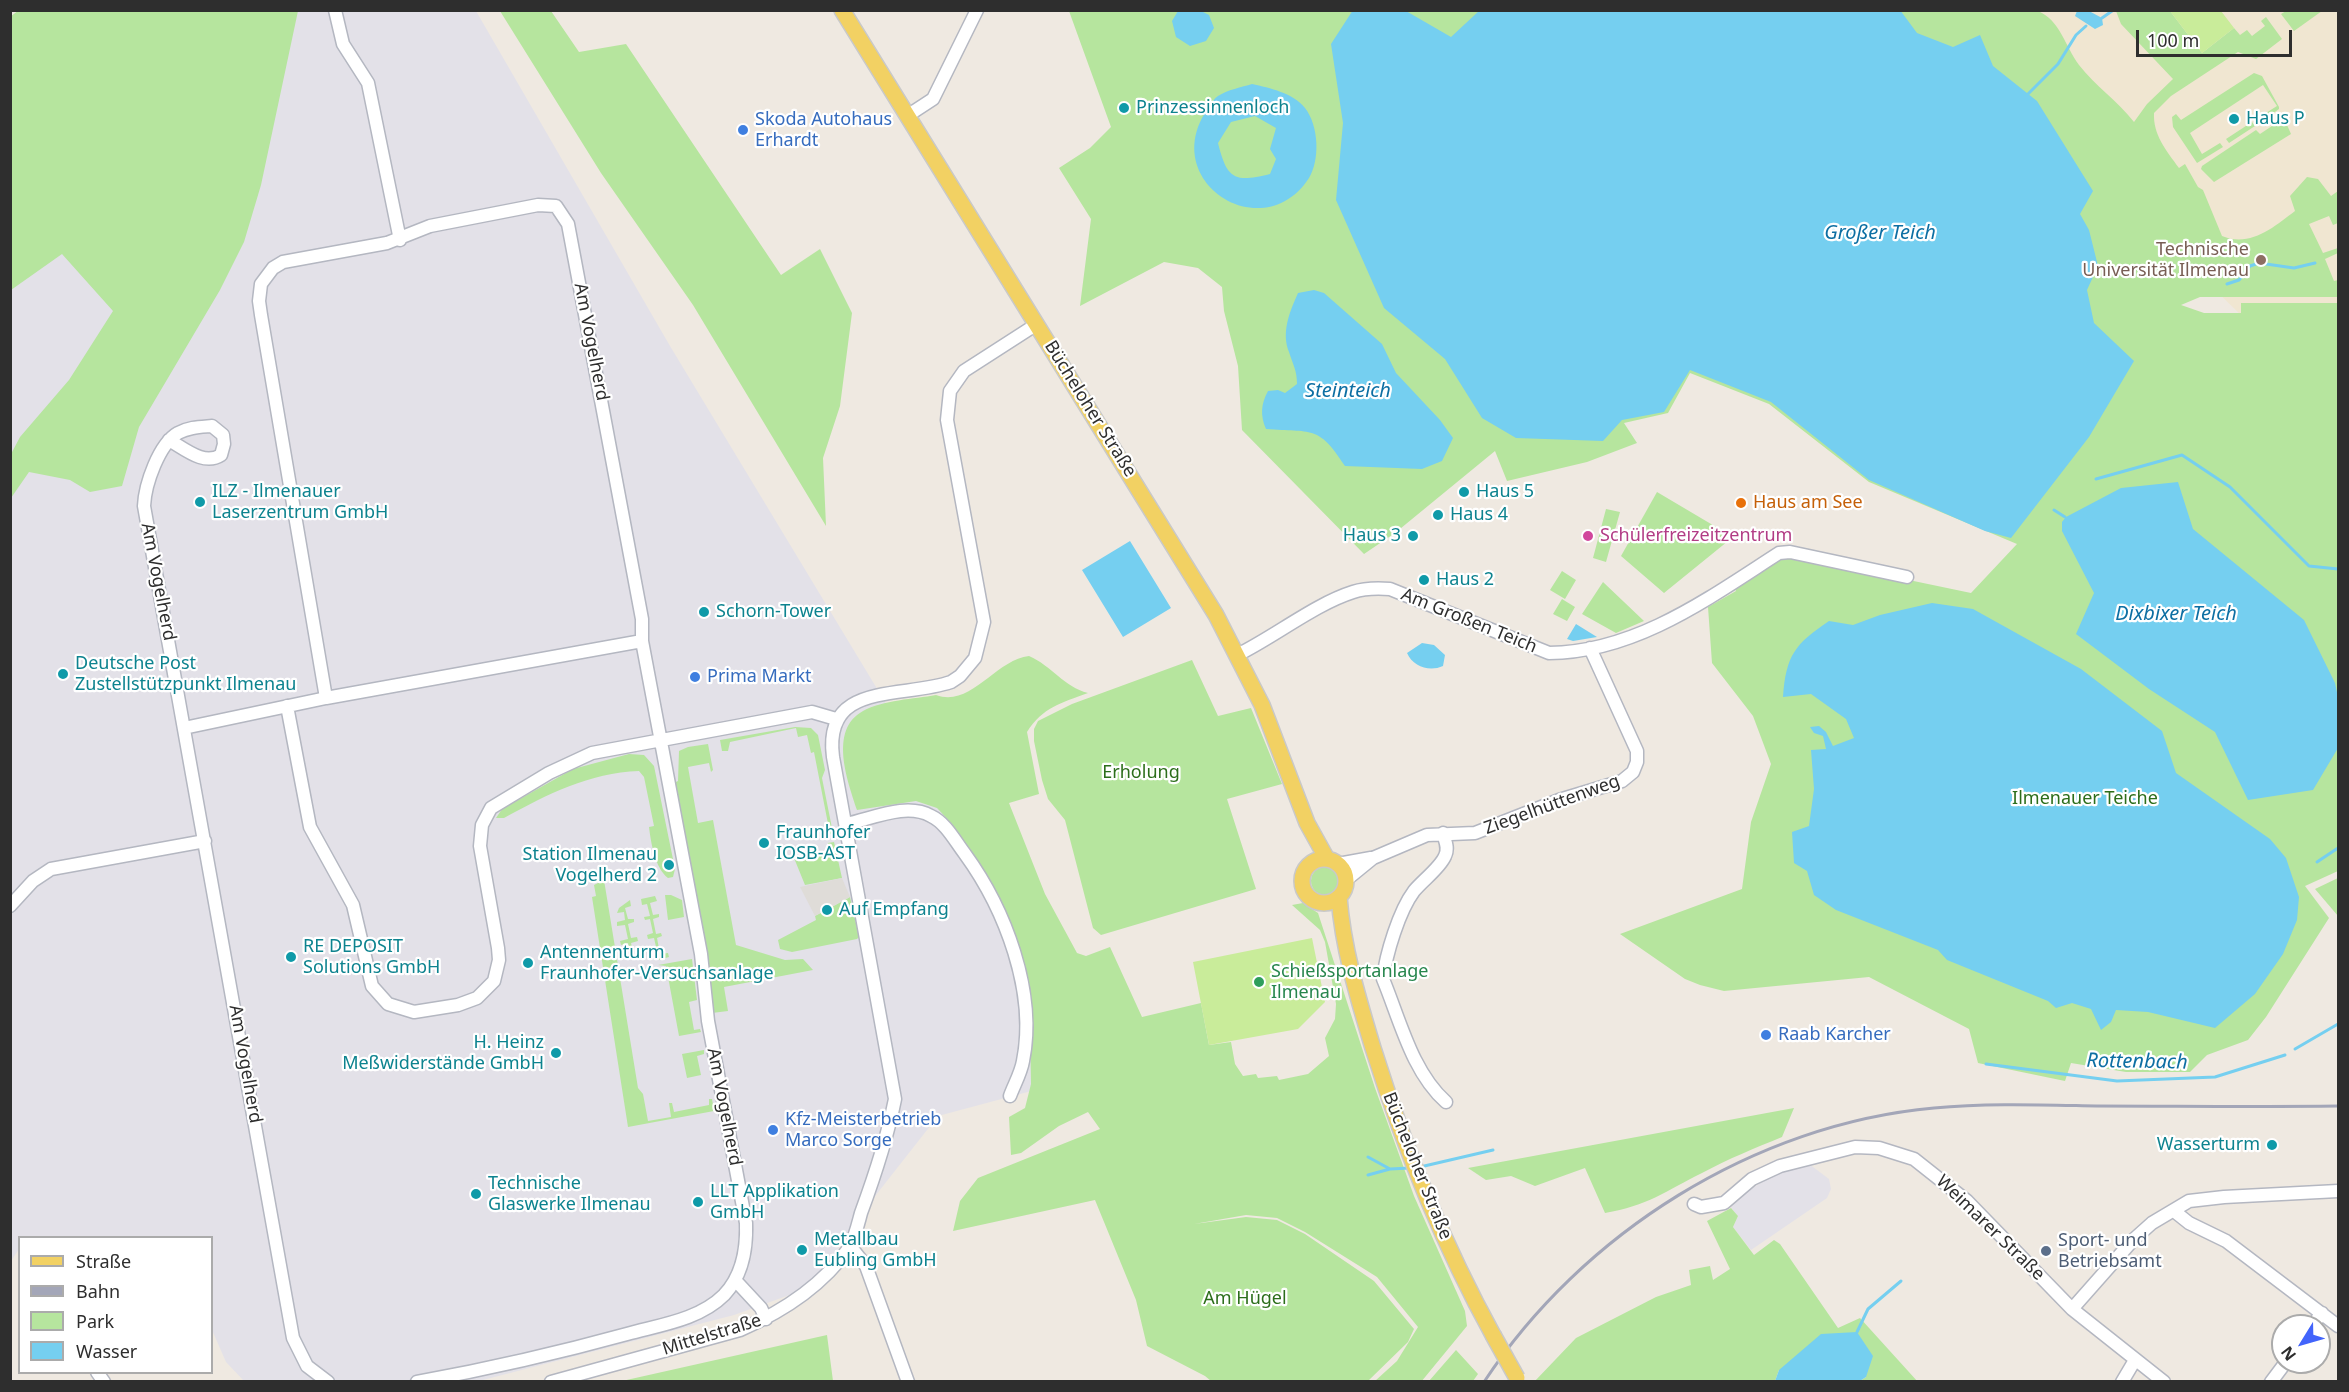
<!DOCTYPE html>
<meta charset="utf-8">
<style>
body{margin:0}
#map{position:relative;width:2349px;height:1392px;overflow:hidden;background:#efe9e1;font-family:"Noto Sans",sans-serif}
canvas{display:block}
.frame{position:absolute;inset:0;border:12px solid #2e2e2e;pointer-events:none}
.legend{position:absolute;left:18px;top:1236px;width:195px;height:138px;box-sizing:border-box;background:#fff;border:2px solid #ababab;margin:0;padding:8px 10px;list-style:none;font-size:18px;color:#2e2e2e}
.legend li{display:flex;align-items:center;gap:12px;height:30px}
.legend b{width:30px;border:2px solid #ababab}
.north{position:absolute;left:2271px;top:1314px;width:60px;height:60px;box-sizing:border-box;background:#fff;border:2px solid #ababab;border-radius:50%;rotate:233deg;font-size:16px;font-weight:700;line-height:24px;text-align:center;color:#2e2e2e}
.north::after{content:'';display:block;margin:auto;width:21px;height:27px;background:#4264fb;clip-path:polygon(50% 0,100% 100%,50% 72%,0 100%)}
.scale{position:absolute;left:2136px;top:30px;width:156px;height:27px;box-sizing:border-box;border:3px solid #2e2e2e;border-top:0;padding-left:8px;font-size:18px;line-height:21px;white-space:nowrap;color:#2e2e2e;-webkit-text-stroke:4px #fff;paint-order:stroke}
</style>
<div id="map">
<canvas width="2349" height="1392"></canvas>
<div class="frame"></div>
<ul class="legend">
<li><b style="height:8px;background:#f2d163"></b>Straße</li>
<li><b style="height:8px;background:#a3a6b8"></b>Bahn</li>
<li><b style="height:16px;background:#b6e59e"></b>Park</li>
<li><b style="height:16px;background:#75cff0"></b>Wasser</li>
</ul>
<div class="north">N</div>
<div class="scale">100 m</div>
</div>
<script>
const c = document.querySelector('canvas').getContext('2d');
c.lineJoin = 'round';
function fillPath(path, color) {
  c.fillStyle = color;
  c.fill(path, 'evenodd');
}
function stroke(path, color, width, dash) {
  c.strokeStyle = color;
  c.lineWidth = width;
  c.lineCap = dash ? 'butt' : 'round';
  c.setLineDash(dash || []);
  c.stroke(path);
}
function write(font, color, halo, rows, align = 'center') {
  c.font = font + ' "Noto Sans",sans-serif';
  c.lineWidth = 4.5;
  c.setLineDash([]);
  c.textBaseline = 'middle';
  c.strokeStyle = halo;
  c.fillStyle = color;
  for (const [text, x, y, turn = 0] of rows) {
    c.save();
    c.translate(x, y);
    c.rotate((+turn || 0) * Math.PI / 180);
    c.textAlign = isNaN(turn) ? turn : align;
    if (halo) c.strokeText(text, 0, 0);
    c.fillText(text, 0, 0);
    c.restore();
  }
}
fillPath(new Path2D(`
 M259,11H476L670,346L1024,932L1050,1086L938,1116L850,1228L829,1265L795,1293L734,1315L479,1381H244L226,1362L212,1330V1238H20L19,1249L11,1261V290Z
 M1809,1164L1829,1179L1831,1189L1827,1198L1751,1250L1733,1227L1738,1216L1731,1208L1737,1198L1781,1170Z`), '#e3e1e8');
fillPath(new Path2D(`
 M1962,11H2338V400L2241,315L2126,204Z`), '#f0e6d1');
fillPath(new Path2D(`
 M19,10L298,11L261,185L244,242L220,290L139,427L122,486L90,492L70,480L29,472L11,498V454L20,437L69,380L113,311L62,254L11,290L10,17Z
 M500,11H551L579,52L626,44L781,275L820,249L852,313L840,406L823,458L826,526L693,305L601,173Z
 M1069,11H2038C2060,20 2065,46 2079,65C2095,86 2118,101 2134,122L2147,104L2173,79L2121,24L2116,11H2170L2202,53L2234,28L2240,35L2247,30L2252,36L2265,26L2261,21L2266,17L2282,39L2256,59L2238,52L2171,96L2154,113C2153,135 2166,150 2179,168L2185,164L2198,187L2203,190L2222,236C2250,248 2274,227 2295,211L2290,196L2307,177L2318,179L2331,196L2338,191V223L2333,225L2329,216L2309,224L2323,253L2338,248V253L2325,259L2334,281L2338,280V297H2200L2181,305L2204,313H2241V303H2338V871L2305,886L2329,918L2266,1017L2248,1040L2207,1055L2190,1072H2126L2071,1063L2065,1081L1978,1063L1969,1029L1869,977L1724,991L1700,985L1685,979L1620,934L1742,889L1751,822L1771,764L1753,716L1712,663L1708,607L1736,591L1734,587L1775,561L1794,556L1971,593L2017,544L1869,482L1769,404L1690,373L1668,413L1624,423L1637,443L1587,462L1507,481L1495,451L1395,533L1364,554L1242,430L1238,366L1224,311L1222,287L1198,268L1164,262L1080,306L1091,219L1059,168L1090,148L1111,127Z
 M2286,11V10L2322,11L2294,31L2281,14Z
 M2254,73L2262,76L2279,107V109L2261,122L2258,118L2277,106L2263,85L2190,133L2202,154L2220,143L2223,147L2197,163L2173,127L2172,117L2176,114L2181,120Z
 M2284,118L2291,134L2214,182L2201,169L2202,166L2256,130L2260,134Z
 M2252,122L2255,126L2229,143L2226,139Z
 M1657,492L1733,537L1664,593L1621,556Z
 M1606,509L1620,512L1606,562L1593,558Z
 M1562,571L1576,580L1565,599L1550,590Z
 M1603,582L1644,621L1616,633L1582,614Z
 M1562,599L1575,607L1567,621L1553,614Z
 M1029,656C1052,666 1064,687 1088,693C1061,703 1043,707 1027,732L1039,794L1009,803L1045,894L1077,953L1086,956L1110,947L1142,1017L1201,1003L1209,1045L1231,1042L1235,1064L1243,1076L1256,1074L1258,1078L1277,1076L1279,1080L1308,1074L1329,1056L1325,1038L1335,1019L1336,1004L1325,942L1320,930L1292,905L1303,903L1318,913L1375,1088L1414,1196L1465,1311L1467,1326L1421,1382L1375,1381L1397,1361L1418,1327L1377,1277L1305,1232L1277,1218L1246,1215L1194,1224L1246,1217L1277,1220L1305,1234L1374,1281L1414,1329L1408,1342L1368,1381H1211L1205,1376L1147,1346L1136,1300L1095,1200L953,1231L960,1201L978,1178L1100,1129L1088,1112L1059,1126L1021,1153L1011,1155L1009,1117L1025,1108L1031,1084L1030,1026L1010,924L998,896L952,824L937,808L916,801L857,810C848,782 828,730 863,711C883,700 914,699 936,695C971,708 995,660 1029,656Z
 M1192,660L1218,716L1251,708L1282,784L1227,799L1256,889L1101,935L1093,928L1065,820L1048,799L1042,780L1034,741V729L1038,721L1072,704Z
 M795,727L811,728L818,735L825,770L822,778L833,833L830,834L814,752L811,753L807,735L798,737L796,728L730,742L728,751H722L720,740Z
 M708,744L713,770L711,772L709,763L688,767L698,823L713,820L736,945L785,960L803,959L813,970L724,987L728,1011L712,1013L674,783L678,781L679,751L688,747Z
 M629,754L644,755L654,766L675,869L673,877L668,878C655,868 651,843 649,827L654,826L644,777L639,771C589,773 548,794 504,818H496L502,809L573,769Z
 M834,842L842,878L805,885L794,858L829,851L828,843Z
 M1311 881a14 14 0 1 1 28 0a14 14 0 1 1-28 0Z
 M2338,878V916L2315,889Z
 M604,880L638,1088L643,1094L648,1121L671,1117L669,1103H672L674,1112L709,1105V1099H712L714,1111L628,1127L592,897L596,896L594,885Z
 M665,895H671L682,900L684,917L668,920Z
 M655,896L657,901L650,903L653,915L659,914V917L653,919L656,934L661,933L662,936L657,938L660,954L668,953L669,957L659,960L654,938L648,939L647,935L653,933L650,919L645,920L644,917L650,916L647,904L642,905L641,899Z
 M850,897L859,937L857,939L792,952L780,949L778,940L816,920L815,916Z
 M630,900L631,906L625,908L628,919H634V922L628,924L631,938L637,937L638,941L631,943L635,960H632L628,943L621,945L620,941L628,939L625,925L617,926V922L625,920L624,912L617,913L619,908Z
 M692,959L697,1000L689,1002L694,1030L700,1029L701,1032L679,1036L666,966L658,965Z
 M704,1050V1054L697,1056L701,1075L687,1078L682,1054Z
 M1794,1108L1782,1137C1755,1148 1728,1159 1702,1173C1666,1191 1647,1206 1605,1213L1585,1168L1535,1186L1511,1176L1486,1180L1468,1168Z
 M1731,1208L1738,1216L1733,1227L1754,1255L1774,1240L1780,1244L1838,1328L1860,1318L1918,1382L1860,1381L1866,1377L1779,1370L1775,1381L1534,1382L1576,1338L1656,1297L1691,1285L1689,1270L1710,1266L1713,1280L1730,1269L1707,1221Z
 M827,1335L833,1381H622Z
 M1456,1350L1478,1374L1473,1381H1429Z`), '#b6e59e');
fillPath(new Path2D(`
 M2170,11H2221L2234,28L2202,53Z
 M1312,938L1325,1002L1298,1029L1209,1045L1193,962Z`), '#c9ec9a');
fillPath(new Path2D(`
 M842,878L850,897L815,916L800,887Z`), '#dfdcd8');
fillPath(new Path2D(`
 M1353,10L1406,11L1451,37L1480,10H1900L1917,33L1953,47L1980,35L1993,66L2037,101L2093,191L2080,214L2089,230L2098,266L2087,290L2094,323L2134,361L2089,437L2011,538L1985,531L1869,480L1771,402L1690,370L1664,412L1622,420L1603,441L1516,438L1482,418L1445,359L1384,308L1336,200L1343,123L1331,44Z
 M1178,11H1201L1209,15L1214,28L1206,41L1190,46L1176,37L1172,21Z
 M2077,11H2089L2102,18L2103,25L2095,29L2075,16Z
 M1252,84C1270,88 1293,93 1305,108C1319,126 1320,160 1309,178C1265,246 1166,187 1202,118C1206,112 1212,100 1218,96C1227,90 1242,87 1252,84ZM1255,116L1276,128L1270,149L1276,159L1270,174C1234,183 1227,179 1218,143L1231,122Z
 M1314,290L1324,293L1382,344L1396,373L1440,420L1453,438L1442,461L1422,469L1345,466C1318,424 1312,433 1266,429C1260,415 1261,404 1268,391L1278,390L1285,393L1297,384C1297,370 1293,365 1289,352C1281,332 1290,311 1298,293Z
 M2178,482L2193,529L2304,620L2335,683L2338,697V748L2313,790L2248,800L2215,732L2149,689L2076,634L2094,593L2062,531V522L2066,517L2121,488Z
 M1130,541L1171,608L1123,637L1082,570Z
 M1932,603L1973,609L2081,669L2162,731L2176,773L2270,839L2286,858L2299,897L2297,920L2283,954L2255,994L2215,1028L2148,1012L2116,1010L2111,1022L2101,1030L2091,1009L2072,1003L2056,1008L2048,1001L1947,960L1938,950L1836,910L1814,895L1807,871L1794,863L1792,832L1809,826L1814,789L1811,750L1826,749L1823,736L1814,733L1810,727L1819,726L1826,732L1833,746L1854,738L1846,719L1811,694L1783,697C1786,655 1795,644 1829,621L1853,625L1880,615Z
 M1576,624L1597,637L1573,641L1567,639Z
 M1422,643L1434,645L1445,655L1443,666C1430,672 1413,667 1407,653Z
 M1857,1332L1873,1356L1866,1377L1860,1381H1775L1779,1370L1821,1334Z`), '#75cff0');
stroke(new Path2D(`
 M2102,18L2112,11
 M2028,94L2058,64L2076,35L2086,26
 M2227,284L2239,280L2250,266L2259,263L2294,268L2315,263
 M2096,479L2182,455L2230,487L2309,566L2338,569
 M2054,510L2065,517
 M2317,862L2338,848
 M2295,1049L2338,1024
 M1986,1064L2117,1081L2215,1077L2285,1055
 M1368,1157L1390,1169
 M1420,1167L1493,1150
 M1368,1175L1390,1169L1410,1168
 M1857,1332L1868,1309L1901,1281`), '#75cff0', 3);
const minor = new Path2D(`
 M335,10L343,44L368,83L400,240
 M907,116L933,99L977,10
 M169,440C185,449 204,466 221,455L224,444L223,435L212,426C200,427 189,427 178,433C159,444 145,484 144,506L293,1338L307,1366L328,1382
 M1237,655C1274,637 1315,604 1353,592C1365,588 1377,588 1390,589L1549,653C1636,652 1709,598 1779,553L1790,552L1907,577
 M326,698L261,315L259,301L261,284L273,268L283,262L387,243L430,226L538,205L556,206L568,224L642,619V641L701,954L708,1021L746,1223C747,1249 743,1275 724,1295C699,1320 659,1325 627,1334C558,1353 488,1369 417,1382
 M287,706L310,827L353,905L372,986L388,1004L414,1012L458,1005L477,998L494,981L499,960L498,948L480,846L482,825L491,808L549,773L592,753L812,712L836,719
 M184,728L326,698L642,641
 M846,824C872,819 906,802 931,816C946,823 955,841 965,854C1005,909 1037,992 1023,1061C1021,1073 1014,1085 1010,1096
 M1443,833C1445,841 1449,848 1445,856C1440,868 1423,880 1414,891C1399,911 1386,954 1383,979C1400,1020 1412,1072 1446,1102
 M1338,864L1371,858
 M1346,880L1373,858L1427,835L1475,833L1559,800L1622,781L1633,772L1637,762V751L1590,648
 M10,906L33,881L51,869L205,841
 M1694,1204L1701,1207L1724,1203L1752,1179L1780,1166L1855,1147L1879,1148L1914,1159L1967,1201L2072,1309L2164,1382
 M2174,1211L2189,1223L2226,1241L2338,1326
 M850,1246L866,1266L908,1382
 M735,1280L761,1308L766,1319
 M2072,1309L2133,1240L2152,1223L2189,1201L2224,1197L2338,1191
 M2312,1326L2322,1313
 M97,1372L104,1382
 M551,1382L740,1330C782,1312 822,1286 849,1248C855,1238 858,1224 861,1213C875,1175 887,1139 895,1099L833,757C823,681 901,699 951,682L960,676L975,658L984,622L947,420L950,391L964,371L1037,324
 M2122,1382L2135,1360
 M2271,1382L2286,1362`);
const major = new Path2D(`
 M842,10L1216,615L1262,705L1307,823L1327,859
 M1302 881a22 22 0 1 1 44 0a22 22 0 1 1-44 0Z
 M1339,897C1343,949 1358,998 1373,1048C1404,1147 1443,1244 1493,1335`);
stroke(minor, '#b4b7c1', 15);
stroke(major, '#c9c9c9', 18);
stroke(minor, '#fff', 12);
stroke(major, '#f2d163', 15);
stroke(new Path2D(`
 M1484,1382C1582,1233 1755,1124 1934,1108C1987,1103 2042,1105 2096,1106C2177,1106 2257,1107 2338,1106`), '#a3a6b8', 3);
const majorBridge = new Path2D(`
 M1493,1335L1517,1378`);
stroke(majorBridge, '#c9c9c9', 18, []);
stroke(majorBridge, '#f2d163', 15);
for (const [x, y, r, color] of [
 [1124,108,6,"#0f9aa8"],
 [2234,119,6,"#0f9aa8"],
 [743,130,6,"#3f7fe0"],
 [2261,260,6,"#8d6e63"],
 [1464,492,6,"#0f9aa8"],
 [200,502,6,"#0f9aa8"],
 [1741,503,6,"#e8710a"],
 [1438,515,6,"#0f9aa8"],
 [1413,536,6,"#0f9aa8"],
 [1588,536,6,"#d1479c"],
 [1424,580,6,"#0f9aa8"],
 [704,612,6,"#0f9aa8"],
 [63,674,6,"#0f9aa8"],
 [695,677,6,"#3f7fe0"],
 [764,843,6,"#0f9aa8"],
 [669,865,6,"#0f9aa8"],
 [827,910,6,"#0f9aa8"],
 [291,957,6,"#0f9aa8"],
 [528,963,6,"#0f9aa8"],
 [1259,982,6,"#2e9e5b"],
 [1766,1035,6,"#3f7fe0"],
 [556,1053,6,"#0f9aa8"],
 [773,1130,6,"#3f7fe0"],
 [2272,1145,6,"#0f9aa8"],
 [476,1194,6,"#0f9aa8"],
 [698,1202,6,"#0f9aa8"],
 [802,1250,6,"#0f9aa8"],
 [2046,1251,6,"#5c6f8a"]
]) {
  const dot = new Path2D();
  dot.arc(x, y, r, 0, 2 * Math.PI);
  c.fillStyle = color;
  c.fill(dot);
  stroke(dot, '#fff', 2);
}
write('18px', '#0d838f', '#fff', [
 ["Prinzessinnenloch",1136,108],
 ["Haus P",2246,119],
 ["ILZ - Ilmenauer",212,492],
 ["Laserzentrum GmbH",212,513],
 ["Haus 5",1476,492],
 ["Haus 4",1450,515],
 ["Haus 3",1401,536,"right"],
 ["Haus 2",1436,580],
 ["Schorn-Tower",716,612],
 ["Deutsche Post",75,664],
 ["Zustellstützpunkt Ilmenau",75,685],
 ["Fraunhofer",776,833],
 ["IOSB-AST",776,854],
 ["Station Ilmenau",657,855,"right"],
 ["Vogelherd 2",657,876,"right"],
 ["Auf Empfang",839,910],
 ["RE DEPOSIT",303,947],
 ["Solutions GmbH",303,968],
 ["Antennenturm",540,953],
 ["Fraunhofer-Versuchsanlage",540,974],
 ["H. Heinz",544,1043,"right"],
 ["Meßwiderstände GmbH",544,1064,"right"],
 ["Wasserturm",2260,1145,"right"],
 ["Technische",488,1184],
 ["Glaswerke Ilmenau",488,1205],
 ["LLT Applikation",710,1192],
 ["GmbH",710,1213],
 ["Metallbau",814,1240],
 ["Eubling GmbH",814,1261]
], 'left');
write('18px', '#366cbe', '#fff', [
 ["Skoda Autohaus",755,120],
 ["Erhardt",755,141],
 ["Prima Markt",707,677],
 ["Raab Karcher",1778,1035],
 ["Kfz-Meisterbetrieb",785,1120],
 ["Marco Sorge",785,1141]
], 'left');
write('18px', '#785e54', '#fff', [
 ["Technische",2249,250],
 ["Universität Ilmenau",2249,271]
], 'right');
write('18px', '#2e2e2e', '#fff', [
 ["Am Vogelherd",591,342,79],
 ["Bücheloher Straße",1090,409,58],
 ["Am Vogelherd",158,582,79],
 ["Am Großen Teich",1469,621,22],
 ["Ziegelhüttenweg",1552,805,-20],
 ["Am Vogelherd",245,1064,80],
 ["Am Vogelherd",724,1107,79],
 ["Bücheloher Straße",1417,1166,68],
 ["Weimarer Straße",1990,1228,44],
 ["Mittelstraße",712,1335,-17]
]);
write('18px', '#c56008', '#fff', [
 ["Haus am See",1753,503]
], 'left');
write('18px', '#b23c85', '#fff', [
 ["Schülerfreizeitzentrum",1600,536]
], 'left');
write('18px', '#2c6e1b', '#fff', [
 ["Erholung",1141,773],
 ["Ilmenauer Teiche",2085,799],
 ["Am Hügel",1245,1299]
]);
write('18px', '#27864d', '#fff', [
 ["Schießsportanlage",1271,972],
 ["Ilmenau",1271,993]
], 'left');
write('18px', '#4e5e75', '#fff', [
 ["Sport- und",2058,1241],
 ["Betriebsamt",2058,1262]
], 'left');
write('italic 20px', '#0d6fa3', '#fff', [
 ["Großer Teich",1880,233],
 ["Steinteich",1348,391],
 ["Dixbixer Teich",2176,614],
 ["Rottenbach",2137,1062,1]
]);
</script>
